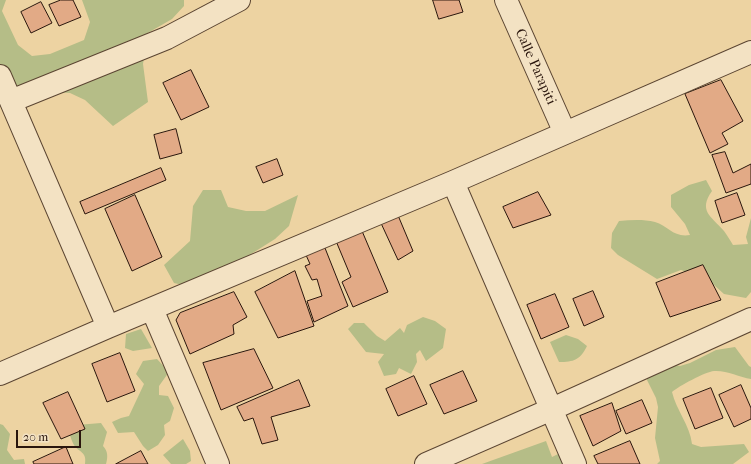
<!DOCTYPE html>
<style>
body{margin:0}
#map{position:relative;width:751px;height:464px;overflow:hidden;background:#edd3a2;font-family:"IM FELL French Canon",serif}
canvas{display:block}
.scale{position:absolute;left:16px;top:430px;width:65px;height:18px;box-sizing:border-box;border:2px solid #2a160d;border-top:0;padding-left:5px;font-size:12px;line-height:14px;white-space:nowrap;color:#2a160d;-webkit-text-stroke:3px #f3e2c3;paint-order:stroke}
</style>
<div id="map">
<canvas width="751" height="464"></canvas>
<div class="scale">20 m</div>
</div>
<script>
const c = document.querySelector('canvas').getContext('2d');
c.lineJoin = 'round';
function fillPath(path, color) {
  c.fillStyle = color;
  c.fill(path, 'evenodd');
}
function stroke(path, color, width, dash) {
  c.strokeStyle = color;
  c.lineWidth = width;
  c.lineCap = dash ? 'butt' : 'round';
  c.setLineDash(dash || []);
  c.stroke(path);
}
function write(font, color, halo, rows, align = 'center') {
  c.font = font + ' "IM FELL French Canon",serif';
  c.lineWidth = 3;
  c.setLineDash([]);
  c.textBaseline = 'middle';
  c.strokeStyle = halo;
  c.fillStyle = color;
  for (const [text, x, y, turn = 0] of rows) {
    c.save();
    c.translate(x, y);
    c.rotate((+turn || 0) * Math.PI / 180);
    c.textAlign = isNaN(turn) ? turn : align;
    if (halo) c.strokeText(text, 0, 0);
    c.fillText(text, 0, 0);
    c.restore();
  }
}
fillPath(new Path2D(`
 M0,0H6L2,11L18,45L32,56L50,54L84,40L90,22L82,0H184V6L172,19L139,38L146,45L143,64L148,102L113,126L85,100L70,93L32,91L12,85L0,76Z
 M706,180L712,191C698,211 711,216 724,231C727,235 730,240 733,245L748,244L746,237L751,218V292L746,298L724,294L714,285L700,277L681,270L657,279L618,255L611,248L612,233L619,221C631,220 643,219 655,222C668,226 674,238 690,235L685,224L671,207V195L689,185Z
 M203,190H221L228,207L246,211H265L298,195L289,226L275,239L208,281L191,287L174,283L164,265L190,241L193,206Z
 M423,317L435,321L446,329L443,348L426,361L420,350L416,354L417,362L411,374L399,368L396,374L384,376L378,362L384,354L366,352L348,329L354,323H364L377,336L385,341L400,328L404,333L407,325Z
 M141,329L152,348L133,351L125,348L126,334Z
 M566,335L578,339L587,346C580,360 574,362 559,362L550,342Z
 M735,347L749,366L751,367V379C739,377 726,370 714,371C705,372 679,386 672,392C676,410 690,425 692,444L701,447L744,444L749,452L733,464H657L660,461L655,438L658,407L656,398L647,380L645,371L671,364L680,366L690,363L716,350Z
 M157,359L169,372L159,386V395L168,396L174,408L170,421L164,425L165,435L158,445L148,451L143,446L134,432L118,433L112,422L121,418L129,416L144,384L136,374L143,361Z
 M101,423L107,432L103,446C108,451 108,457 106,464H85C87,451 79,453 74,445C72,442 71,438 70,435L77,425Z
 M0,424L3,425L10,434L7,450L14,460L24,459L25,464H0Z
 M183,439L190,451L191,461L186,464H171L163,455Z
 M546,441L552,457L558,454L567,462L568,464H482Z`), '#b5bd87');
const building = new Path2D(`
 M61,0H73L81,17L59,26L49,5Z
 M433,0H459L463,12L439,19Z
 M41,2L52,23L31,33L21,12Z
 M191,70L209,107L181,120L163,83Z
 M721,80L743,121L722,133L728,144L710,153L685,94Z
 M176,129L182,153L160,159L154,135Z
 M725,152L733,173L751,164V184L726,193L712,155Z
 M277,159L283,175L263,183L256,167Z
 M161,168L166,180L85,214L80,202Z
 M538,192L551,215L513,228L503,207Z
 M737,193L745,215L722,223L715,201Z
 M135,195L162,257L132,271L105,209Z
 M397,213L413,251L398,260L380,221Z
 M362,231L388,292L353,307L342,282L351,277L336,241Z
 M325,248L348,306L314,322L307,301L322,296L317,279L312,280L305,266L310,264L306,255Z
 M703,265L721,300L670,317L656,283Z
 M295,271L314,326L278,338L255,292Z
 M593,291L604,317L584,326L573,299Z
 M234,292L247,317L233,325L234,334L190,354L176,320L180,313Z
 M555,294L569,327L541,339L527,305Z
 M254,349L273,388L221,410L203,363Z
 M120,353L135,391L107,402L92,364Z
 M463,371L477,401L444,414L430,385Z
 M414,376L427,404L398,416L386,389Z
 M299,380L310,406L271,417L278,440L262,444L253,418L244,421L237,407Z
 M741,385L751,408V419L734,427L719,395Z
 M711,388L723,418L695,429L683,399Z
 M68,392L85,429L61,439L43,403Z
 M642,400L652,423L626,434L616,411Z
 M612,403L621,431L593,446L580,416Z
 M630,441L640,464H598L594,456Z
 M66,447L73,464H34L33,462Z
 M141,451L148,464H116Z`);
fillPath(building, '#e2aa86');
stroke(building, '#2a160d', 1);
const street = new Path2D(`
 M506,0L565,133
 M0,76L108,327
 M11,101L167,38L239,0
 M453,182L575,464
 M152,309L218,464
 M0,374L108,327L453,182L751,52
 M426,464L552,409L751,319`);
stroke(street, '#5b4532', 24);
stroke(street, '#f3e2c3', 22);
write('14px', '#2a160d', '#f3e2c3', [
 ["Calle Parapiti",535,67,66]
]);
</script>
